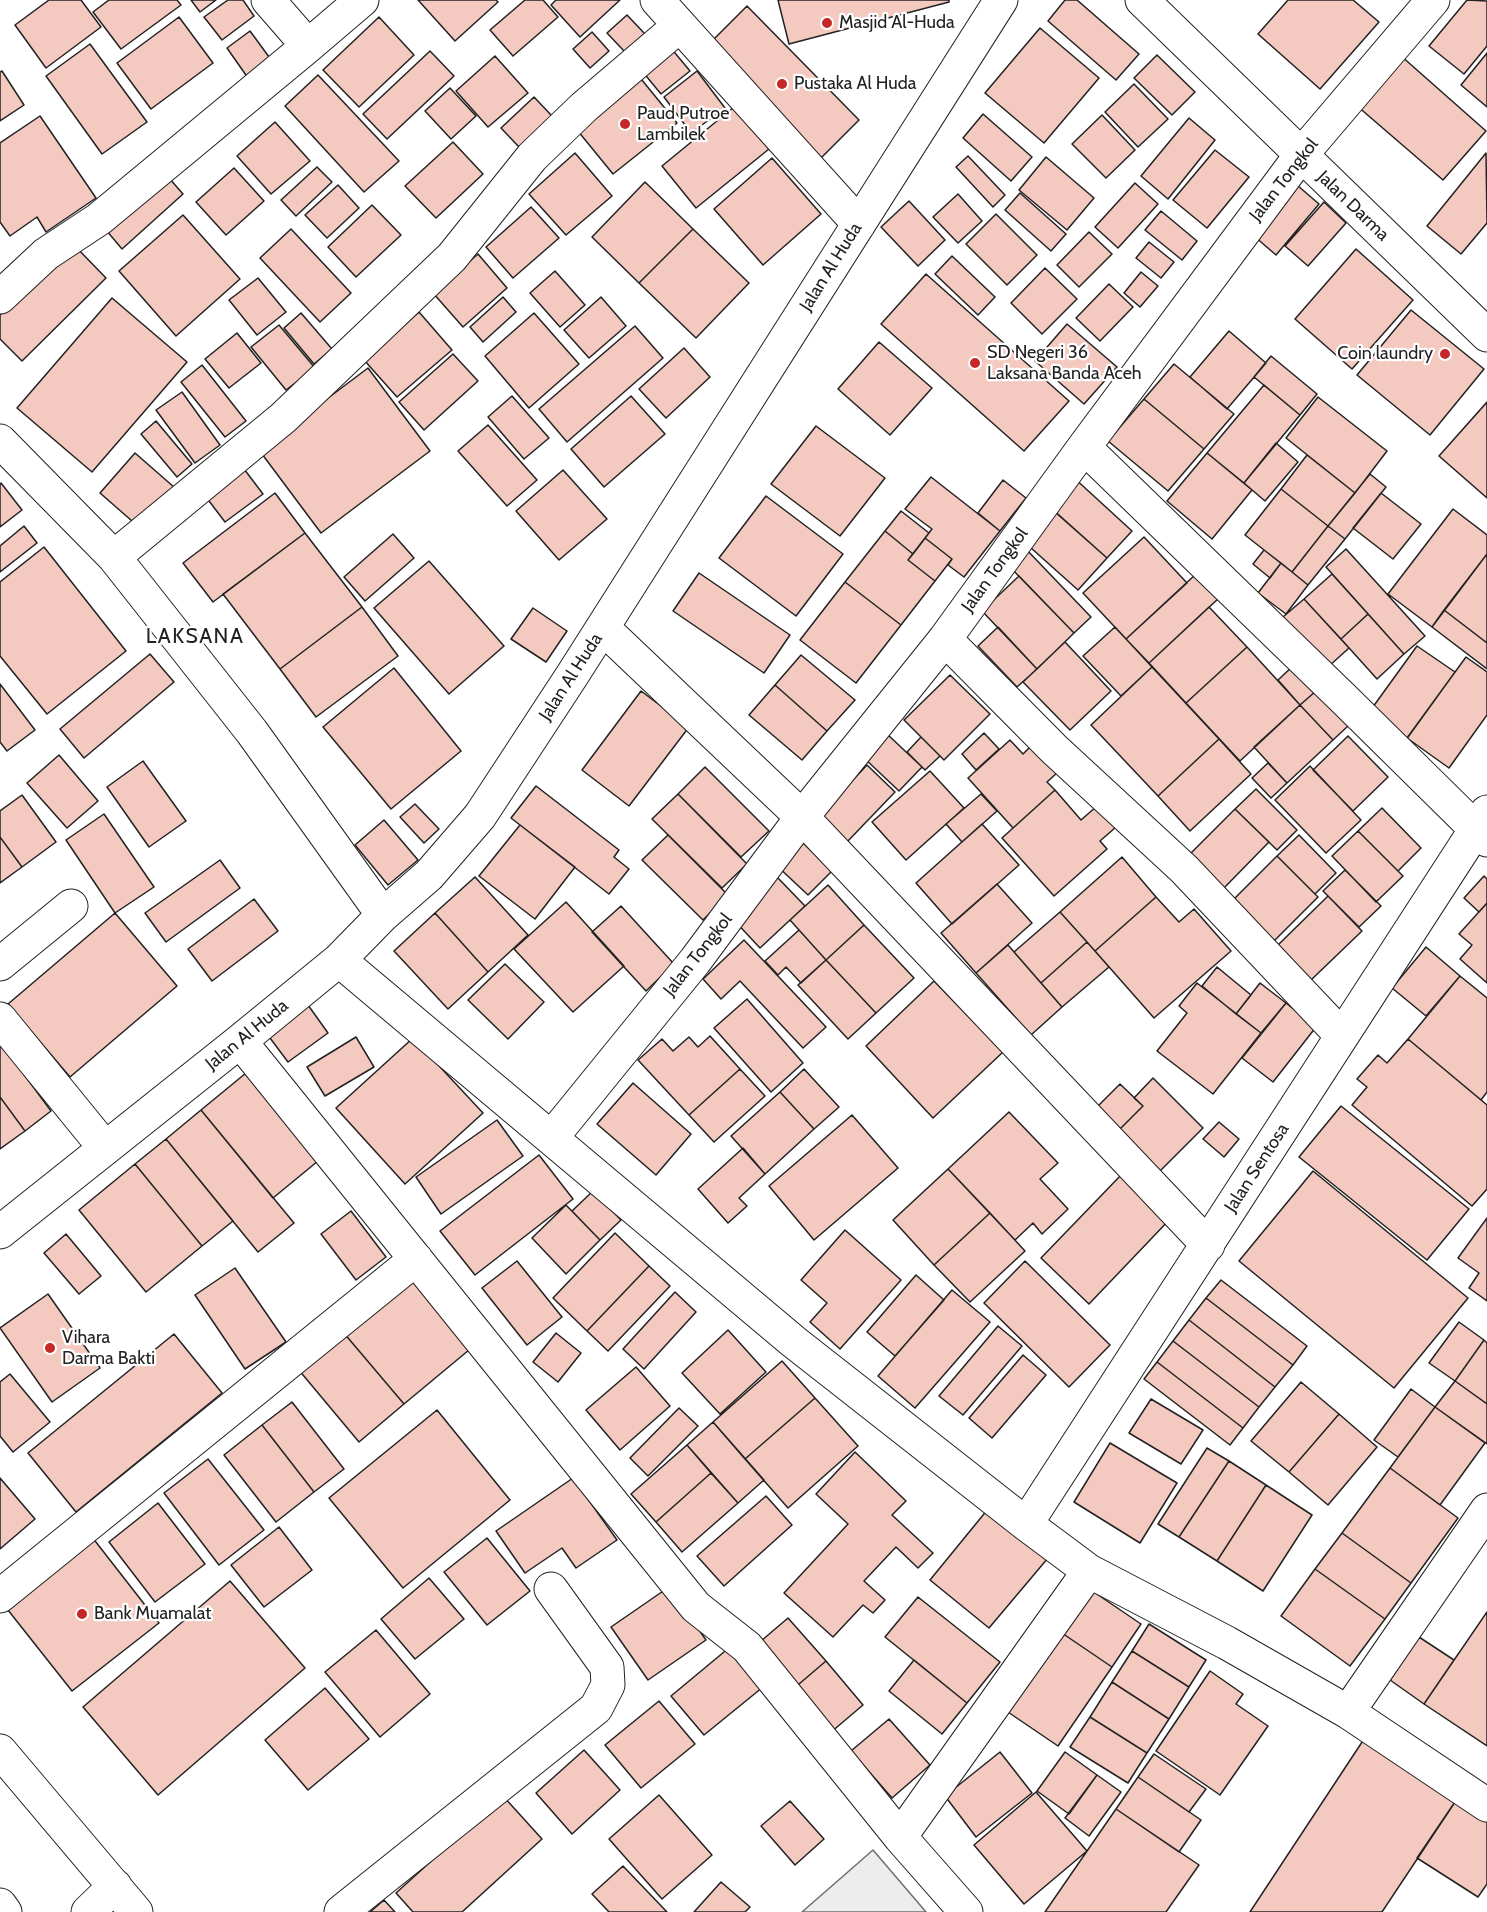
<!DOCTYPE html>
<style>
body{margin:0}
canvas{display:block;background:#fff}
</style>
<canvas width="1487" height="1912"></canvas>
<script>
const c = document.querySelector('canvas').getContext('2d');
c.lineJoin = 'round';
function fillPath(path, color) {
  c.fillStyle = color;
  c.fill(path, 'evenodd');
}
function stroke(path, color, width, dash) {
  c.strokeStyle = color;
  c.lineWidth = width;
  c.lineCap = dash ? 'butt' : 'round';
  c.setLineDash(dash || []);
  c.stroke(path);
}
function write(font, color, halo, rows, align = 'center') {
  c.font = font + ' Cabin,sans-serif';
  c.lineWidth = 4.5;
  c.setLineDash([]);
  c.textBaseline = 'middle';
  c.strokeStyle = halo;
  c.fillStyle = color;
  for (const [text, x, y, turn = 0] of rows) {
    c.save();
    c.translate(x, y);
    c.rotate((+turn || 0) * Math.PI / 180);
    c.textAlign = isNaN(turn) ? turn : align;
    if (halo) c.strokeText(text, 0, 0);
    c.fillText(text, 0, 0);
    c.restore();
  }
}
const parking = new Path2D(`
 M873,1850L926,1912H802Z`);
fillPath(parking, '#ededed');
stroke(parking, '#6f6f6f', 1.5);
const building = new Path2D(`
 M49,0H81L101,27L46,68L15,25Z
 M109,0H177L181,5L121,49L93,12Z
 M191,0H216L200,12Z
 M228,0H243L254,16L222,40L204,17Z
 M418,0H496L498,2L455,41Z
 M525,0H543L558,17L513,56L490,30Z
 M556,0H620L580,37L551,5Z
 M778,0H949V2L789,44Z
 M1065,0H1077L1139,54L1116,80L1048,21Z
 M1288,0H1353L1379,22L1320,89L1258,34Z
 M1467,0L1487,1V46L1464,74L1429,46Z
 M747,6L859,120L817,162L705,48Z
 M627,15L645,34L625,52L607,33Z
 M179,17L213,63L151,109L117,63Z
 M379,17L414,55L359,107L323,70Z
 M1040,28L1099,78L1044,143L985,93Z
 M250,31L272,61L248,78L227,48Z
 M592,32L609,51L590,68L573,49Z
 M90,44L147,122L102,154L46,76Z
 M670,47L690,71L661,94L642,71Z
 M430,51L454,76L387,139L363,114Z
 M1487,53V107L1461,85Z
 M1157,55L1195,92L1172,115L1134,78Z
 M1400,55L1486,131L1443,180L1356,105Z
 M495,56L528,93L488,127L456,91Z
 M2,71L24,105L0,121V72Z
 M697,71L725,108L691,133L664,97Z
 M637,74L677,123L613,174L573,125Z
 M318,75L399,161L364,192L285,106Z
 M1134,84L1168,119L1138,147L1105,112Z
 M450,88L476,116L451,139L425,111Z
 M534,97L552,116L519,147L501,128Z
 M734,107L769,149L696,208L662,166Z
 M983,114L1032,157L1011,181L963,138Z
 M1102,115L1135,150L1106,178L1072,144Z
 M40,116L96,198L46,232L37,217L10,236L0,222V143Z
 M1189,118L1215,140L1168,199L1141,176Z
 M275,122L310,161L271,194L237,156Z
 M453,142L483,174L436,218L405,186Z
 M1215,150L1249,177L1207,228L1173,200Z
 M575,153L612,196L566,235L529,194Z
 M1486,153L1487,223L1461,254L1427,226Z
 M968,156L1005,195L993,207L956,167Z
 M1046,157L1094,198L1067,230L1019,190Z
 M772,158L821,214L763,265L714,209Z
 M317,167L332,182L296,216L281,200Z
 M234,168L264,201L226,235L196,202Z
 M162,170L183,194L122,249L101,224Z
 M1290,179L1319,204L1276,255L1247,230Z
 M645,182L693,229L639,283L592,237Z
 M1135,183L1158,204L1118,248L1095,227Z
 M338,185L359,208L327,238L305,215Z
 M1020,193L1066,234L1051,251L1005,210Z
 M958,194L982,221L958,243L933,217Z
 M909,201L945,240L918,266L881,227Z
 M1324,202L1346,223L1308,266L1285,246Z
 M372,205L401,235L356,277L328,247Z
 M531,207L559,238L513,278L486,247Z
 M1161,211L1197,241L1182,260L1145,230Z
 M996,214L1037,255L1007,285L966,244Z
 M183,215L240,279L176,336L119,271Z
 M291,229L351,293L320,322L260,258Z
 M693,229L749,283L696,338L639,283Z
 M1089,232L1112,254L1079,287L1057,265Z
 M1149,242L1174,262L1161,278L1136,258Z
 M72,243L106,278L22,361L0,339V315Z
 M1356,249L1413,300L1352,369L1295,319Z
 M478,254L507,288L463,327L433,293Z
 M952,256L995,297L978,315L935,274Z
 M1045,268L1077,299L1042,334L1011,303Z
 M555,271L585,305L560,327L530,293Z
 M1141,272L1158,286L1140,307L1124,293Z
 M926,274L1069,401L1024,451L881,324Z
 M258,278L286,312L257,335L229,300Z
 M1109,284L1133,307L1100,341L1076,318Z
 M503,297L516,312L483,342L470,327Z
 M601,297L626,326L589,358L564,330Z
 M112,298L187,362L92,472L17,408Z
 M1411,310L1484,369L1430,435L1357,375Z
 M419,312L452,350L397,397L364,360Z
 M301,313L332,349L314,364L284,328Z
 M534,313L579,364L529,408L485,356Z
 M1067,324L1117,367L1084,404L1035,361Z
 M279,325L315,368L286,390L251,347Z
 M635,326L663,358L567,442L539,409Z
 M1229,331L1266,363L1227,409L1190,377Z
 M237,333L261,363L229,388L205,359Z
 M879,342L932,388L890,435L838,389Z
 M684,348L710,377L666,418L639,389Z
 M453,354L478,381L424,430L399,402Z
 M1271,356L1317,394L1300,415L1254,377Z
 M1174,364L1234,414L1204,449L1144,399Z
 M202,365L246,421L225,437L181,382Z
 M368,368L430,451L321,533L259,450Z
 M1264,385L1300,415L1244,483L1207,453Z
 M182,392L220,445L195,463L156,410Z
 M512,396L549,438L524,459L488,417Z
 M631,396L665,434L604,487L571,449Z
 M1318,397L1387,451L1355,493L1286,438Z
 M1144,399L1204,449L1168,491L1108,441Z
 M1487,402V498L1439,456Z
 M156,421L192,464L177,477L141,434Z
 M488,425L537,480L507,506L458,451Z
 M816,426L885,478L840,536L771,484Z
 M1276,443L1298,462L1265,501L1244,483Z
 M135,453L175,488L140,528L100,493Z
 M1207,453L1252,490L1212,539L1167,501Z
 M1307,455L1355,493L1328,526L1281,489Z
 M241,465L263,494L225,522L203,493Z
 M563,470L607,519L559,560L516,511Z
 M1370,474L1386,487L1345,539L1328,526Z
 M1072,476L1132,531L1107,558L1046,504Z
 M931,477L1000,531L964,577L948,565L952,559L925,538L932,529L905,509Z
 M1003,480L1026,498L1000,531L978,513Z
 M1,483L22,510L0,527V485Z
 M1281,489L1328,526L1292,572L1245,535Z
 M275,493L305,533L213,602L183,563Z
 M1381,493L1421,524L1393,559L1353,528Z
 M766,496L843,554L796,616L719,558Z
 M1050,507L1107,558L1078,590L1021,539Z
 M1453,509L1487,535V554L1432,627L1388,594Z
 M901,511L929,533L913,554L885,531Z
 M24,526L37,543L0,572V546Z
 M1328,526L1345,539L1308,585L1292,572Z
 M885,531L913,554L908,560L935,581L901,625L845,582Z
 M305,533L362,607L280,669L223,594Z
 M393,534L414,558L365,601L344,577Z
 M1144,537L1187,583L1126,639L1083,593Z
 M925,538L952,559L935,581L908,560Z
 M44,547L126,651L47,714L0,656V582Z
 M1024,547L1091,617L1074,633L1007,564Z
 M1346,549L1425,636L1404,654L1326,567Z
 M1264,550L1281,563L1270,578L1253,564Z
 M1487,554V643L1444,610Z
 M429,561L504,646L449,694L374,608Z
 M1281,563L1308,585L1286,614L1258,593Z
 M699,573L790,635L764,673L673,611Z
 M1196,574L1219,598L1149,663L1126,639Z
 M1332,574L1368,614L1341,639L1304,599Z
 M1019,576L1074,633L1037,669L982,611Z
 M845,582L901,625L856,683L800,640Z
 M1304,599L1349,648L1328,667L1283,617Z
 M362,607L398,656L316,717L280,669Z
 M1209,607L1247,647L1186,703L1149,663Z
 M533,608L567,631L546,662L511,639Z
 M1444,610L1487,643V669L1432,627Z
 M1368,614L1404,654L1377,679L1341,639Z
 M998,627L1037,669L1017,687L978,646Z
 M1115,627L1152,667L1121,696L1083,656Z
 M1065,642L1111,691L1070,730L1023,682Z
 M1417,646L1455,672L1403,744L1370,711Z
 M1247,647L1300,705L1240,761L1186,703Z
 M150,654L174,682L84,758L60,729Z
 M801,655L855,700L827,731L775,685Z
 M1466,657L1487,672V715L1449,768L1407,738Z
 M1293,666L1316,691L1300,705L1278,680Z
 M1152,667L1219,739L1158,796L1091,725Z
 M394,668L461,751L391,809L323,727Z
 M950,675L990,714L944,760L904,720Z
 M0,684L35,730L7,751L0,742Z
 M775,685L827,731L802,760L749,715Z
 M641,691L689,727L629,806L582,770Z
 M1316,691L1348,726L1333,740L1300,705Z
 M1300,705L1333,740L1287,783L1254,747Z
 M886,733L922,767L899,791L863,757Z
 M984,733L999,749L976,770L962,754Z
 M1348,736L1388,777L1353,811L1313,770Z
 M921,737L940,756L925,770L907,752Z
 M1219,739L1251,774L1190,831L1158,796Z
 M1010,740L1023,754L1033,744L1058,772L1047,782L1055,790L1013,828L968,778Z
 M59,755L98,801L67,828L27,783Z
 M143,761L186,821L149,847L107,787Z
 M1268,763L1287,783L1271,798L1252,778Z
 M867,765L895,792L846,843L819,816Z
 M1310,766L1361,820L1326,853L1275,800Z
 M705,767L769,831L741,857L678,794Z
 M930,771L964,808L906,860L872,822Z
 M536,786L619,850L614,857L629,869L609,894L511,818Z
 M1256,789L1297,830L1277,850L1235,809Z
 M1055,790L1081,820L1097,806L1116,827L1100,841L1107,849L1054,896L1002,838Z
 M678,794L747,864L722,888L652,819Z
 M981,794L997,811L962,842L946,824Z
 M22,795L56,842L22,867L0,837V811Z
 M415,804L439,829L424,843L400,817Z
 M1382,808L1421,848L1398,871L1358,831Z
 M1235,809L1269,842L1222,890L1188,856Z
 M104,814L154,887L115,913L66,840Z
 M384,820L418,860L388,885L355,845Z
 M982,824L1019,865L952,924L916,883Z
 M520,825L575,867L535,919L479,876Z
 M1358,831L1403,876L1376,902L1332,856Z
 M668,835L728,895L703,920L642,860Z
 M1299,835L1336,873L1315,894L1277,856Z
 M0,837L22,867L0,883Z
 M799,839L832,871L808,895L775,864Z
 M1277,856L1318,897L1270,945L1229,904Z
 M1122,857L1156,897L1095,951L1060,912Z
 M220,860L240,888L166,942L145,913Z
 M1345,870L1381,906L1359,927L1323,891Z
 M1484,876L1487,879V903L1479,912L1464,898Z
 M475,877L528,935L488,972L435,913Z
 M777,877L805,906L760,948L732,918Z
 M997,884L1032,923L976,973L941,933Z
 M828,885L864,925L826,960L790,920Z
 M1328,896L1362,931L1311,980L1278,945Z
 M1156,897L1179,922L1194,909L1231,951L1154,1018L1095,951Z
 M254,899L278,931L212,981L188,949Z
 M566,902L624,966L573,1012L514,949Z
 M1487,903V983L1460,959L1472,945L1459,934Z
 M621,906L674,964L646,991L592,932Z
 M1060,912L1087,942L1041,983L1014,952Z
 M115,913L177,986L70,1077L8,1004Z
 M435,913L488,972L448,1009L394,951Z
 M864,925L914,978L876,1013L826,960Z
 M799,930L826,960L801,983L786,967L778,975L765,961Z
 M744,940L826,1027L803,1048L740,981L721,999L703,979Z
 M1087,942L1109,967L1062,1007L1041,983Z
 M1008,945L1062,1007L1031,1035L976,973Z
 M1426,947L1460,976L1426,1016L1392,988Z
 M826,960L876,1013L848,1039L798,985Z
 M505,964L544,1002L508,1039L468,1000Z
 M1217,967L1251,995L1236,1014L1202,986Z
 M1460,976L1487,998V1092L1481,1100L1408,1039Z
 M934,981L1003,1052L933,1118L866,1046Z
 M1197,983L1261,1033L1213,1094L1157,1051L1187,1013L1179,1006Z
 M1260,983L1286,1003L1261,1033L1236,1014Z
 M747,999L803,1063L771,1092L714,1028Z
 M1286,1003L1316,1027L1273,1082L1242,1058Z
 M308,1005L328,1033L288,1062L267,1034Z
 M710,1036L740,1069L689,1115L638,1060L662,1039L673,1051L689,1037L698,1047Z
 M356,1037L374,1067L325,1096L307,1067Z
 M413,1038L483,1113L405,1184L336,1108Z
 M1408,1039L1487,1105V1189L1472,1206L1352,1105L1367,1087L1357,1079L1378,1055L1387,1063Z
 M0,1042L51,1111L25,1131L0,1097Z
 M740,1069L765,1096L714,1142L689,1115Z
 M804,1069L839,1107L814,1129L780,1092Z
 M246,1073L318,1161L273,1198L201,1110Z
 M1153,1078L1203,1128L1159,1172L1118,1131L1143,1106L1134,1098Z
 M633,1083L691,1134L656,1175L597,1124Z
 M1120,1084L1143,1106L1118,1131L1095,1109Z
 M780,1092L814,1129L765,1174L731,1136Z
 M0,1097L25,1131L0,1149Z
 M1341,1106L1469,1209L1427,1260L1299,1157Z
 M201,1110L294,1223L258,1252L166,1139Z
 M1009,1112L1058,1163L1040,1179L1068,1209L1042,1234L1033,1223L1015,1240L948,1169Z
 M852,1115L898,1168L814,1240L769,1186Z
 M497,1120L523,1156L441,1214L416,1177Z
 M1219,1122L1239,1139L1224,1157L1203,1139Z
 M166,1139L233,1221L202,1246L135,1164Z
 M743,1148L765,1174L739,1198L747,1206L728,1223L698,1189Z
 M539,1155L573,1199L475,1275L440,1231Z
 M135,1164L202,1246L146,1292L79,1210Z
 M948,1169L990,1213L934,1265L893,1220Z
 M1313,1171L1468,1298L1394,1388L1239,1261Z
 M1123,1173L1171,1218L1089,1304L1041,1258Z
 M593,1191L621,1220L600,1240L572,1211Z
 M566,1205L600,1240L566,1274L532,1238Z
 M351,1211L386,1257L356,1280L321,1234Z
 M990,1213L1025,1251L970,1302L934,1265Z
 M1487,1218V1301L1469,1288L1479,1273L1458,1258Z
 M845,1230L901,1280L840,1349L810,1322L827,1303L801,1280Z
 M615,1233L649,1266L587,1331L553,1298Z
 M66,1234L101,1276L79,1294L44,1253Z
 M517,1261L562,1317L527,1345L482,1288Z
 M1025,1261L1110,1345L1069,1387L984,1303Z
 M649,1266L670,1286L608,1351L587,1331Z
 M235,1268L286,1342L245,1369L195,1295Z
 M414,1272L475,1345L404,1404L343,1332Z
 M916,1275L944,1300L895,1356L867,1332Z
 M1221,1280L1307,1346L1293,1365L1206,1298Z
 M952,1290L990,1322L915,1408L878,1376Z
 M675,1292L696,1312L644,1369L623,1349Z
 M48,1294L100,1368L52,1402L0,1328Z
 M1206,1298L1293,1365L1275,1387L1189,1320Z
 M1189,1320L1275,1387L1259,1407L1173,1341Z
 M1459,1322L1484,1340L1455,1381L1429,1363Z
 M998,1326L1022,1346L963,1415L939,1396Z
 M728,1330L766,1372L720,1414L682,1373Z
 M343,1332L404,1404L359,1442L298,1369Z
 M556,1333L581,1353L558,1382L533,1362Z
 M174,1334L222,1393L76,1512L28,1453Z
 M1484,1340L1487,1343V1404L1455,1381Z
 M1173,1341L1259,1407L1243,1428L1157,1362Z
 M1023,1355L1046,1375L992,1438L969,1418Z
 M782,1361L815,1398L745,1459L713,1422Z
 M1157,1362L1243,1428L1230,1445L1144,1379Z
 M636,1367L670,1406L620,1450L586,1410Z
 M10,1374L50,1422L13,1452L0,1436V1382Z
 M1455,1381L1487,1404V1444L1435,1407Z
 M1301,1382L1339,1414L1289,1472L1251,1441Z
 M1411,1389L1435,1407L1398,1457L1374,1440Z
 M815,1398L858,1446L788,1508L745,1459Z
 M1151,1399L1203,1430L1181,1464L1129,1433Z
 M292,1402L344,1469L314,1492L262,1425Z
 M1435,1407L1485,1443L1440,1505L1390,1468Z
 M679,1408L698,1426L648,1476L630,1458Z
 M437,1410L510,1500L403,1588L329,1498Z
 M1339,1414L1377,1447L1328,1505L1289,1472Z
 M713,1422L764,1480L738,1503L687,1445Z
 M262,1425L314,1492L276,1522L224,1455Z
 M1110,1443L1177,1483L1140,1543L1074,1502Z
 M687,1445L711,1473L656,1522L631,1494Z
 M1207,1448L1229,1461L1179,1537L1158,1524Z
 M855,1452L906,1501L892,1515L933,1553L918,1568L896,1547L864,1581L885,1600L873,1613L863,1605L833,1637L784,1593L848,1524L816,1494Z
 M208,1459L264,1530L219,1565L164,1493Z
 M1229,1461L1266,1485L1217,1561L1179,1537Z
 M1390,1468L1458,1518L1411,1583L1342,1533Z
 M711,1473L738,1503L682,1552L656,1522Z
 M0,1478L35,1519L0,1549Z
 M573,1478L617,1540L576,1568L562,1548L525,1573L496,1531Z
 M1266,1485L1312,1515L1263,1591L1217,1561Z
 M766,1496L792,1525L724,1586L697,1556Z
 M158,1503L205,1564L155,1602L109,1542Z
 M988,1509L1048,1558L989,1628L930,1580Z
 M279,1527L312,1570L264,1607L231,1565Z
 M1342,1533L1411,1583L1385,1619L1315,1569Z
 M92,1537L159,1623L72,1691L4,1605Z
 M487,1538L530,1591L487,1625L444,1572Z
 M1315,1569L1385,1619L1350,1666L1281,1616Z
 M429,1578L464,1619L415,1659L381,1619Z
 M230,1581L305,1668L158,1795L83,1707Z
 M1085,1586L1141,1624L1112,1667L1056,1629Z
 M669,1587L706,1640L648,1680L611,1627Z
 M918,1597L1000,1662L967,1703L885,1637Z
 M1487,1612V1746L1424,1704Z
 M788,1618L826,1661L792,1690L754,1647Z
 M1149,1624L1206,1660L1189,1687L1132,1651Z
 M1056,1629L1112,1667L1058,1746L1002,1708Z
 M376,1630L430,1694L380,1737L325,1672Z
 M1419,1637L1454,1660L1424,1704L1390,1680Z
 M730,1647L763,1687L704,1735L671,1696Z
 M1132,1651L1189,1687L1169,1719L1112,1682Z
 M914,1660L967,1703L942,1734L889,1691Z
 M826,1661L863,1705L830,1733L792,1690Z
 M1210,1671L1243,1694L1236,1704L1268,1726L1220,1795L1156,1751Z
 M1112,1682L1169,1719L1147,1753L1090,1717Z
 M325,1688L369,1739L308,1790L265,1740Z
 M659,1701L695,1744L641,1788L605,1745Z
 M1090,1717L1147,1753L1128,1783L1070,1747Z
 M889,1719L930,1765L892,1798L851,1751Z
 M1368,1733L1461,1793L1382,1912H1250Z
 M584,1750L620,1790L572,1834L536,1793Z
 M1000,1752L1032,1793L976,1837L945,1796Z
 M1065,1752L1097,1775L1069,1814L1037,1791Z
 M1154,1754L1206,1789L1189,1812L1138,1777Z
 M1097,1775L1121,1792L1089,1836L1065,1818Z
 M1138,1777L1201,1820L1179,1852L1116,1809Z
 M1036,1792L1087,1851L1024,1904L974,1845Z
 M1461,1793L1487,1810V1884L1478,1897L1417,1858Z
 M659,1795L712,1855L662,1899L609,1839Z
 M503,1796L542,1839L462,1912H413L396,1893Z
 M790,1801L824,1839L795,1865L761,1826Z
 M1116,1809L1199,1865L1166,1912H1045Z
 M623,1866L667,1912H609L592,1894Z
 M721,1882L750,1907L745,1912H694Z
 M384,1900L395,1912H370Z`);
fillPath(building, '#f3c9c0');
stroke(building, '#222', 1.5);
const minor = new Path2D(`
 M268,0L308,46
 M657,0L859,224
 M1142,0L1487,335
 M0,297L46,254L99,219L308,46L362,0
 M0,441L114,557L252,732L383,915
 M1084,447L1344,699L1487,840
 M114,557L283,418L452,257L532,157L584,107L679,26
 M603,628L802,817L1208,1245
 M945,639L1054,749L1184,869L1342,1036
 M339,960L794,1342L1026,1524L1089,1571L1227,1643L1348,1712L1487,1805
 M0,964L71,906
 M0,1019L105,1148
 M240,1041L696,1607L747,1647L900,1837L966,1912
 M552,1137L695,961L802,817L945,639L1084,447L1301,155L1433,0
 M0,1232L240,1041L339,960L383,915L429,875L480,816L573,674L1001,0
 M1026,1524L1487,812
 M0,1596L416,1259
 M1348,1712L1487,1510
 M900,1837L1089,1571
 M88,1912L115,1886
 M341,1912L596,1708L608,1685L607,1667L551,1589`);
const major = new Path2D(`
 M0,1751L136,1912
 M0,1905L5,1912`);
stroke(minor, '#222', 35);
stroke(major, '#222', 35);
stroke(minor, '#fff', 33);
stroke(major, '#fff', 33);
for (const [x, y, r, color] of [
 [827,23,6,"#c62828"],
 [782,84,6,"#c62828"],
 [625,124,6,"#c62828"],
 [1445,354,6,"#c62828"],
 [975,363,6,"#c62828"],
 [50,1348,6,"#c62828"],
 [82,1614,6,"#c62828"]
]) {
  const dot = new Path2D();
  dot.arc(x, y, r, 0, 2 * Math.PI);
  c.fillStyle = color;
  c.fill(dot);
  stroke(dot, '#fff', 2);
}
write('18px', '#222', '#fff', [
 ["Masjid Al-Huda",839,23],
 ["Pustaka Al Huda",794,84],
 ["Paud Putroe",637,114],
 ["Lambilek",637,135],
 ["SD Negeri 36",987,353],
 ["Laksana Banda Aceh",987,374],
 ["Coin laundry",1433,354,"right"],
 ["Vihara",62,1338],
 ["Darma Bakti",62,1359],
 ["Bank Muamalat",94,1614]
], 'left');
write('18px', '#222', '#fff', [
 ["Jalan Tongkol",1284,180,-52],
 ["Jalan Darma",1353,206,44],
 ["Jalan Al Huda",831,267,-58],
 ["Jalan Tongkol",995,570,-54],
 ["Jalan Al Huda",571,677,-57],
 ["Jalan Tongkol",698,955,-52],
 ["Jalan Al Huda",247,1035,-39],
 ["Jalan Sentosa",1257,1168,-57]
]);
c.letterSpacing = '1.5px';
write('21px', '#222', '#fff', [
 ["LAKSANA",195,637]
]);
c.letterSpacing = '0px';
</script>
